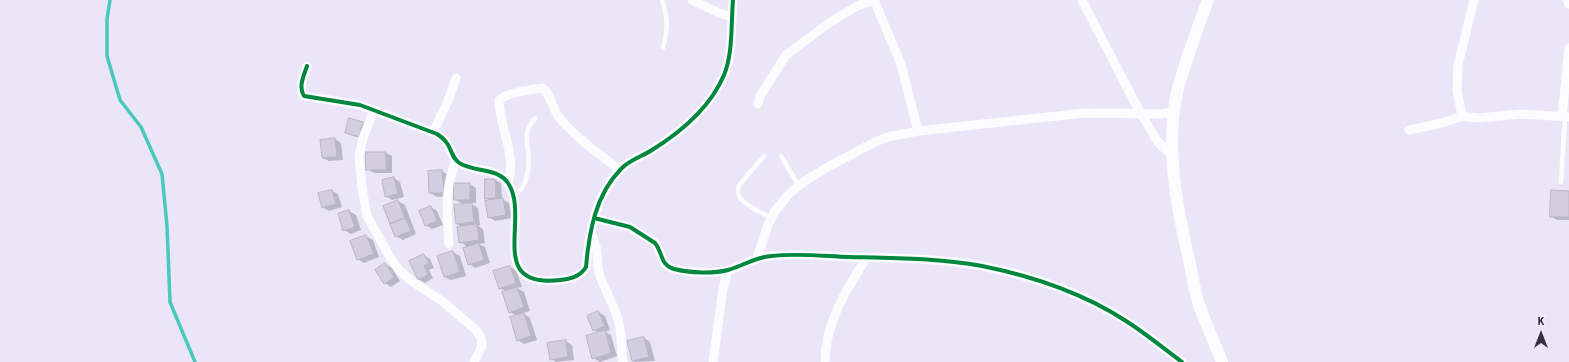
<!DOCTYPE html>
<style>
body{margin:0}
#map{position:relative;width:1569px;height:362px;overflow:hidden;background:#eae6f8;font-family:"Source Sans 3",sans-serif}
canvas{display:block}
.north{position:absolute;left:1521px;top:314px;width:40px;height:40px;-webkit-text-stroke:3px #f2effa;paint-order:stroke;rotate:0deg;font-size:11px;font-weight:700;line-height:16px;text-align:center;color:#363044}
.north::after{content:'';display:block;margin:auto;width:14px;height:18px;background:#363044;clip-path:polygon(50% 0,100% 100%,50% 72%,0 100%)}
</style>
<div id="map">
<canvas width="1569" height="362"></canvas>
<div class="north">K</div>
</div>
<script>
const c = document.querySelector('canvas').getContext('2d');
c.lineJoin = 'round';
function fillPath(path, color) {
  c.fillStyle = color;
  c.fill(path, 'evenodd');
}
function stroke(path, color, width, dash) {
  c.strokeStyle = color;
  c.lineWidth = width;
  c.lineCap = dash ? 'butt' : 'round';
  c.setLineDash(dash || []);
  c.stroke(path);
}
fillPath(new Path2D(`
 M350,120L363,123L369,127L366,139L353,136L346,133Z
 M335,139L341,143L343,160L329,161L322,158Z
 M386,153L392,156V173H374L367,169Z
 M442,171L448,175L450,196L437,197L430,193Z
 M394,178L400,182L404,197L392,200L386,196Z
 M495,180L501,183L502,199L509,203L512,218L495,221L489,217L491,201L486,198Z
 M470,184L476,188V203H470L478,208L480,225L478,226L483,229L485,243L479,244L485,247L490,263L475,268L469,264L468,247L460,242L463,227L457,224L466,203H461L455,199Z
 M332,191L338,194L342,207L329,211L322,207Z
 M1569,192V220H1557L1551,216Z
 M398,201L405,205L416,234L403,240L396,236Z
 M431,207L437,211L443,225L432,229L426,225Z
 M349,211L356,215L361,230L351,234L344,230L339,214Z
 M366,236L373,240L379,257L364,263L358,259Z
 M453,252L460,256L466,276L451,280L444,277Z
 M424,255L430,259L434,268L429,270L433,278L425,283L418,279Z
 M385,264L392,268L400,281L391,287L385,283Z
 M510,267L516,270L522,287L517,288L524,292L530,311L523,313L530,318L537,340L524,344L518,340L517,316L510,312L507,292L500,288Z
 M598,312L605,316L610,330L605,332L611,335L617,356L600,362L593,358L599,333L594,330Z
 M644,338L650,342L655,361L635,362L633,361Z
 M565,341L572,345L574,360L556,362L551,359Z`), '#0003');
stroke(new Path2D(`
 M110,0L107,19V56L120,100L141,127L162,174L167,226L170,302L195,362`), '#48c9bb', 3.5);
const building = new Path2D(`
 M349,118L363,122L359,137L345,133Z
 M335,138L337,157L322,158L320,140Z
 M366,152H386V170H366Z
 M442,170L444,193H429L428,171Z
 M394,177L398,194L385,197L382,180Z
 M485,179H495L496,198L485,199Z
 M454,183H470V200H454Z
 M332,190L336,204L322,208L318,193Z
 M1551,190L1569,191V217H1550Z
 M503,198L506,215L488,218L485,201Z
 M398,200L405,218L390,224L383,206Z
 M472,203L474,222L456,224L454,205Z
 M431,206L437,221L425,226L419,211Z
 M349,210L355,227L343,231L338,214Z
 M405,218L411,231L395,237L390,224Z
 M477,224L479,240L459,243L457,227Z
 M366,235L374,254L357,260L350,241Z
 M479,243L484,260L468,265L463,248Z
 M453,251L460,272L444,277L437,256Z
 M424,254L429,264L424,266L428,275L418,280L409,261Z
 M385,263L394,277L384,284L375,270Z
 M510,266L516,283L499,289L493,271Z
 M517,287L524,307L509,313L502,292Z
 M598,311L605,326L593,331L587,316Z
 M524,313L531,336L517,341L510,317Z
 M605,330L611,353L592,359L586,336Z
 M644,337L649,357L632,361L627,341Z
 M566,340L568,357L550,360L547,343Z`);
fillPath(building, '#d2cddf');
stroke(building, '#bab5c6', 1);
stroke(new Path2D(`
 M662,0C668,17 668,30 663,48
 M764,156L740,184C730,201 760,211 771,218
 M781,156L799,186
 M1561,182L1565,117
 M513,196C528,188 530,166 528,150C527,145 526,140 527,135C527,128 531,123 535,118`), '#fcfbfe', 4.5);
stroke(new Path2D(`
 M692,0L719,13L732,17
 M874,0L901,64L918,131
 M1082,0L1134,101L1157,141L1172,156
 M1567,0L1569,4
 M307,66C304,75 298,87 304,96L360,105L437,134C440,136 444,139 446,142C452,149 452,160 461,164C476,172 498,168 508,183C531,217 485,289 560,280C570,279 580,277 586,267C589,233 595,195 621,169C629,160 641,157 652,150C681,132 710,108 724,75C733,54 731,23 733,0
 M758,104L760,96L786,55L829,23L857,6L873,0
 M374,110L363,138L359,156L362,188L367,216L390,257L400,271L413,282L442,301L476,330L481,338L482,346L474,362
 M1462,116L1457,90L1458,65L1474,0
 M1562,116L1569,48
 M1409,130L1442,123L1462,116L1478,118L1521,114L1569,117
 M433,132L448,101L456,78
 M508,183C517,155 500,129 499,101C505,92 531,90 542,88C551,93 552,109 559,117C576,138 599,154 620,170
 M594,218L630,227L655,243C663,253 660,265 674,269C690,273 712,274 728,270C743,266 755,257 771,256C797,253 823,256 849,257C894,258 938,258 982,266C1032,276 1083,293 1126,321C1145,333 1163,348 1182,362
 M591,234C599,246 596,259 599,273C604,289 613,303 618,319C622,332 621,348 623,362
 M449,244C447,215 444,188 456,161
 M757,258L768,225L775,211L790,193L805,181L826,168L875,142L888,137L918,131L1085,113L1162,114L1175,111
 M713,362L723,289L728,270
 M825,362C825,322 847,289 867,257`), '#fcfbfe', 9);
stroke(new Path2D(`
 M1208,0C1197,30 1185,61 1177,92C1165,149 1177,209 1190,264C1193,278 1195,294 1200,308C1207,326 1215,344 1222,362`), '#fcfbfe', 12);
stroke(new Path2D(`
 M307,66C304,75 298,87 304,96L360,105L437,134C440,136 444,139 446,142C452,149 452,160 461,164C476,172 498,168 508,183C531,217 485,289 560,280C570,279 580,277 586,267C589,233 595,195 621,169C629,160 641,157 652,150C681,132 710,108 724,75C733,54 731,23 733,0
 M594,218L630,227L655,243C663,253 660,265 674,269C690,273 712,274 728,270C743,266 755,257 771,256C797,253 823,256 849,257C894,258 938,258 982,266C1032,276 1083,293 1126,321C1145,333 1163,348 1182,362`), '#00873e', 4);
</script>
